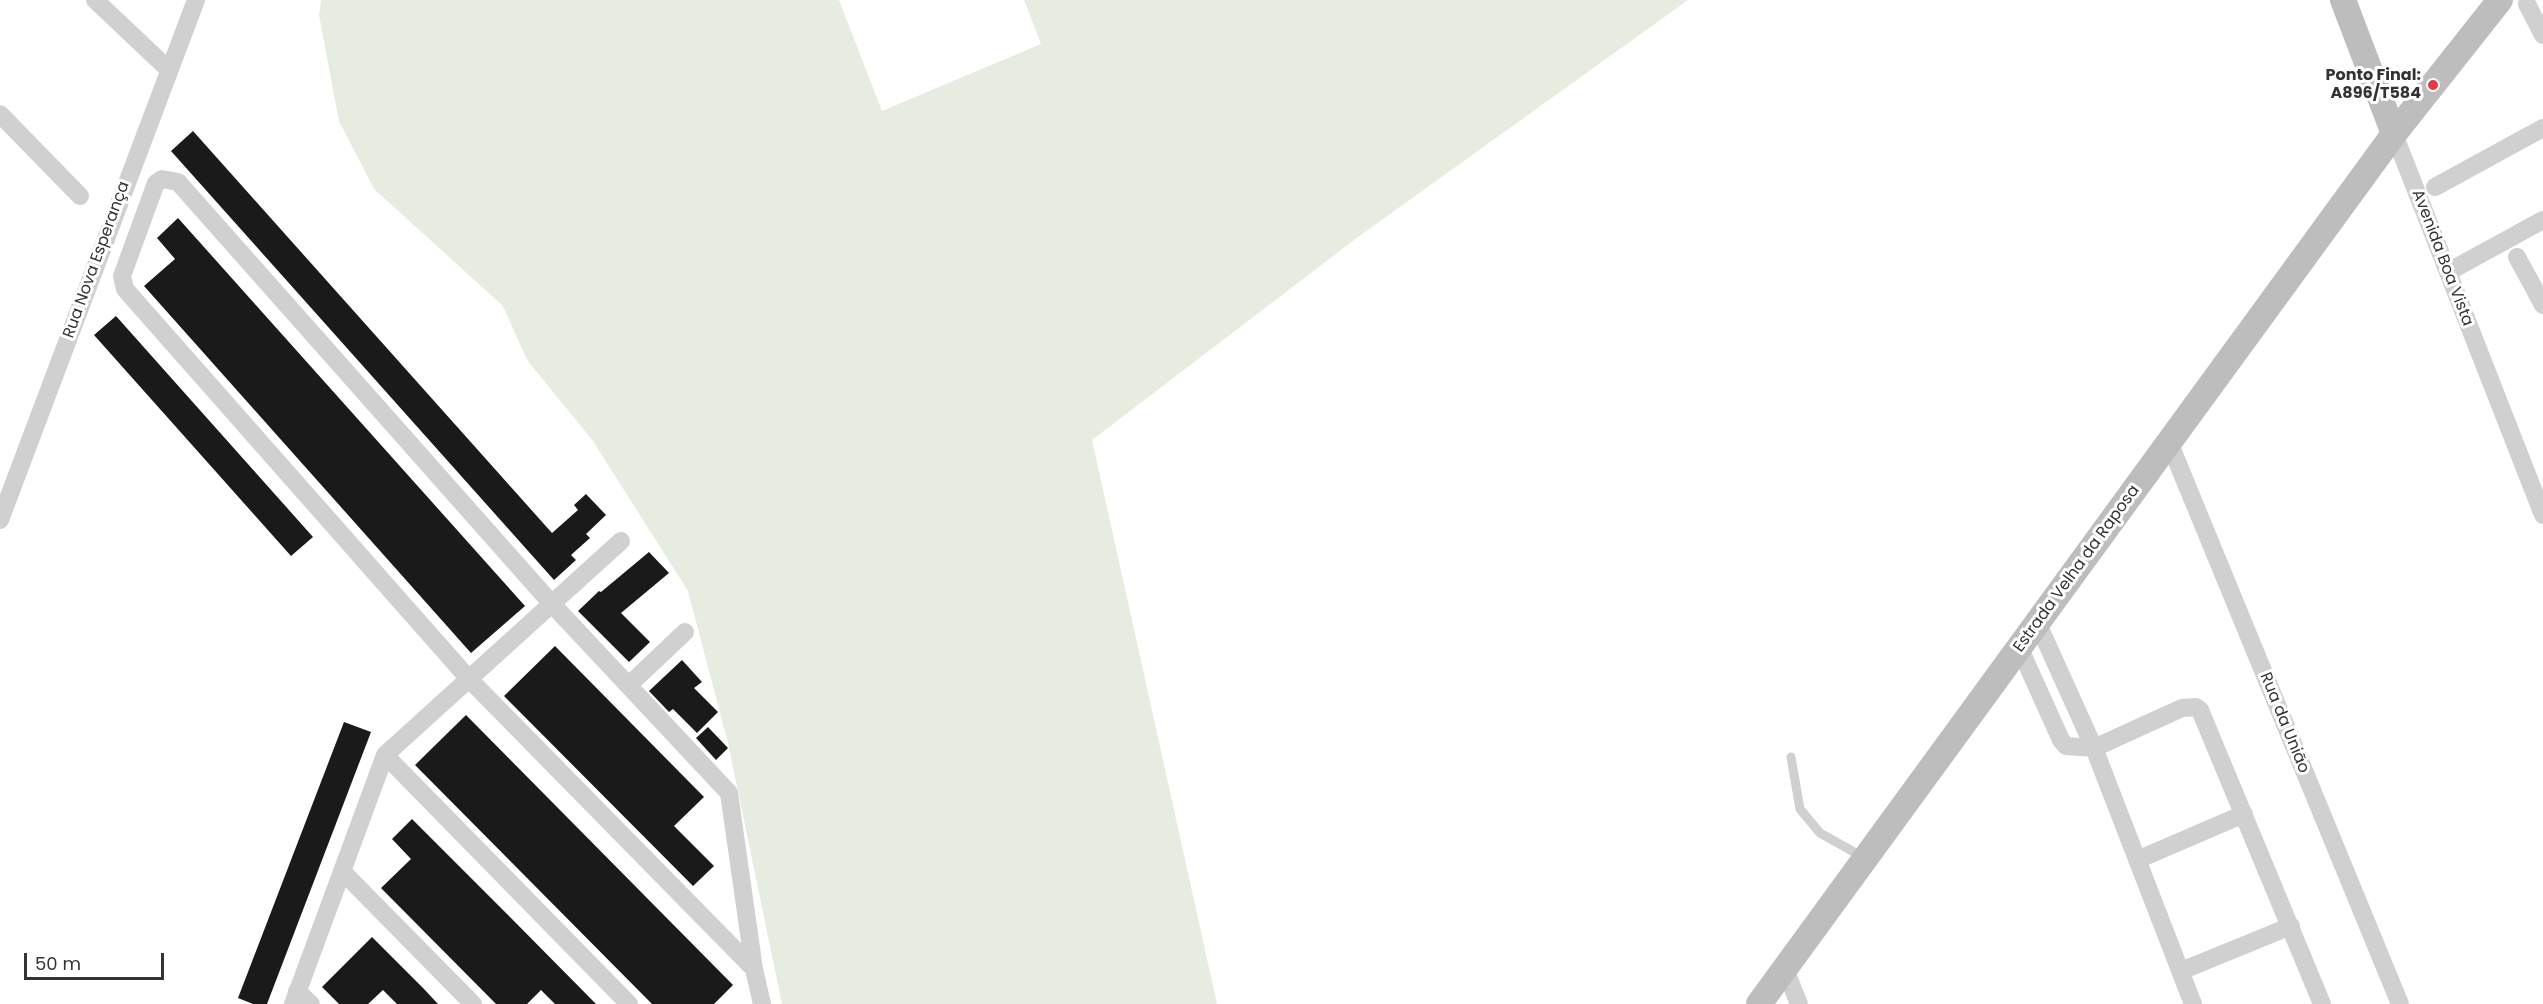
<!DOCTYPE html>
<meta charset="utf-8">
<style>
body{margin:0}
#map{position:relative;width:2543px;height:1004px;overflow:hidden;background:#fff;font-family:Poppins,sans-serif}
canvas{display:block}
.scale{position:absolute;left:24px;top:953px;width:140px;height:27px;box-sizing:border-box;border:3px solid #333;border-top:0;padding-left:8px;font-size:18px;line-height:21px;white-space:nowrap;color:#333;-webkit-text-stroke:4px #fff;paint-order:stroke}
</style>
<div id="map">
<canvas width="2543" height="1004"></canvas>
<div class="scale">50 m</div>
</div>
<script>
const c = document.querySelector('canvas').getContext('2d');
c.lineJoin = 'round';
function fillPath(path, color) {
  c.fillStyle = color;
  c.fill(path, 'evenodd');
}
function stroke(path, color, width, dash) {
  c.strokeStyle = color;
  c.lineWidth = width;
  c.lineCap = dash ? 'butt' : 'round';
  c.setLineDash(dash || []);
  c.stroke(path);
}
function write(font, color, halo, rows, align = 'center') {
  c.font = font + ' Poppins,sans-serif';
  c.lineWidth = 6;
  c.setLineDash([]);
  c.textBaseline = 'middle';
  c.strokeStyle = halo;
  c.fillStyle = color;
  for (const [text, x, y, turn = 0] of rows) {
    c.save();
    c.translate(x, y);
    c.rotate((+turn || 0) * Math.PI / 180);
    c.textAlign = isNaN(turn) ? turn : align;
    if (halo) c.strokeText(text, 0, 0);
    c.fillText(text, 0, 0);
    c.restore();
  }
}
fillPath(new Path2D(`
 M321,0H839L882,111L1041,44L1024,0H1688L1358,237L1092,440L1217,1004H782L728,743L688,591L593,441L527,360L503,306L374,189L339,121L319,15Z`), '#e6ecdf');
fillPath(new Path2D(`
 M193,131L552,533L578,510L574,505L586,494L606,515L586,534L590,538L571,555L576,560L554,580L171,151Z
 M178,218L525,606L471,653L144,286L175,259L157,238Z
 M116,316L313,537L291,556L94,335Z
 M649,552L669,573L621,613L650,642L629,662L578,611L599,591L601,592Z
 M555,646L704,797L674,826L714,866L693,886L504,696Z
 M682,660L702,682L694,688L718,712L697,733L673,709L669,712L649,691Z
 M466,715L733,985L714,1004H652L415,765Z
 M344,722L371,732L267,1004H253L238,998Z
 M708,727L728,748L716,760L696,738Z
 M412,819L511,918L596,1004H555L541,990L527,1004H496L381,888L411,859L392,839Z
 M372,937L424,989L438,1004H397L383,990L368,1004H339L322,987Z`), '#1a1a1a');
stroke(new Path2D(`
 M1791,757L1800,809L1820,833L1863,857`), '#d0d0d0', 9);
stroke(new Path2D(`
 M95,0L168,69
 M2527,4L2543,35
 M0,114L80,196
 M2394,134L2543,515
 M2435,187L2543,128
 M2517,257L2543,305
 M2448,272L2543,220
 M2169,442L2400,1004
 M0,520L196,0
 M2038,624L2094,748L2193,1004
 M2020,649L2061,740L2066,746L2094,748L2182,708L2196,707L2200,710L2322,1004
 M629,685L685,632
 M385,755L629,1004
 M2137,860L2244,814
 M342,871L473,1004
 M754,969L469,679L125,289L122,276L156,183L162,179L178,182L552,604L729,793L754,969L762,1004
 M1785,969L1799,1004
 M2181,971L2291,926
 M297,991L311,1004
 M293,1004L385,755L621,541`), '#d0d0d0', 18);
stroke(new Path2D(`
 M2343,0L2394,134
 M1759,1004L2394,134L2500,0`), '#bdbdbd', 26);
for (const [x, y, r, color] of [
 [2433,85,6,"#e63946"]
]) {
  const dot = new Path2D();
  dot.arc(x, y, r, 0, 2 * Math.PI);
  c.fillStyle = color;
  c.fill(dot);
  stroke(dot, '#fff', 2);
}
write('bold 16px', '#333', '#fff', [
 ["Ponto Final:",2421,76],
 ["A896/T584",2421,94]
], 'right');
write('16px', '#333', '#fff', [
 ["Avenida Boa Vista",2442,258,69],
 ["Rua Nova Esperança",97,260,-70],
 ["Estrada Velha da Raposa",2077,569,-54],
 ["Rua da União",2284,723,68]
]);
</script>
